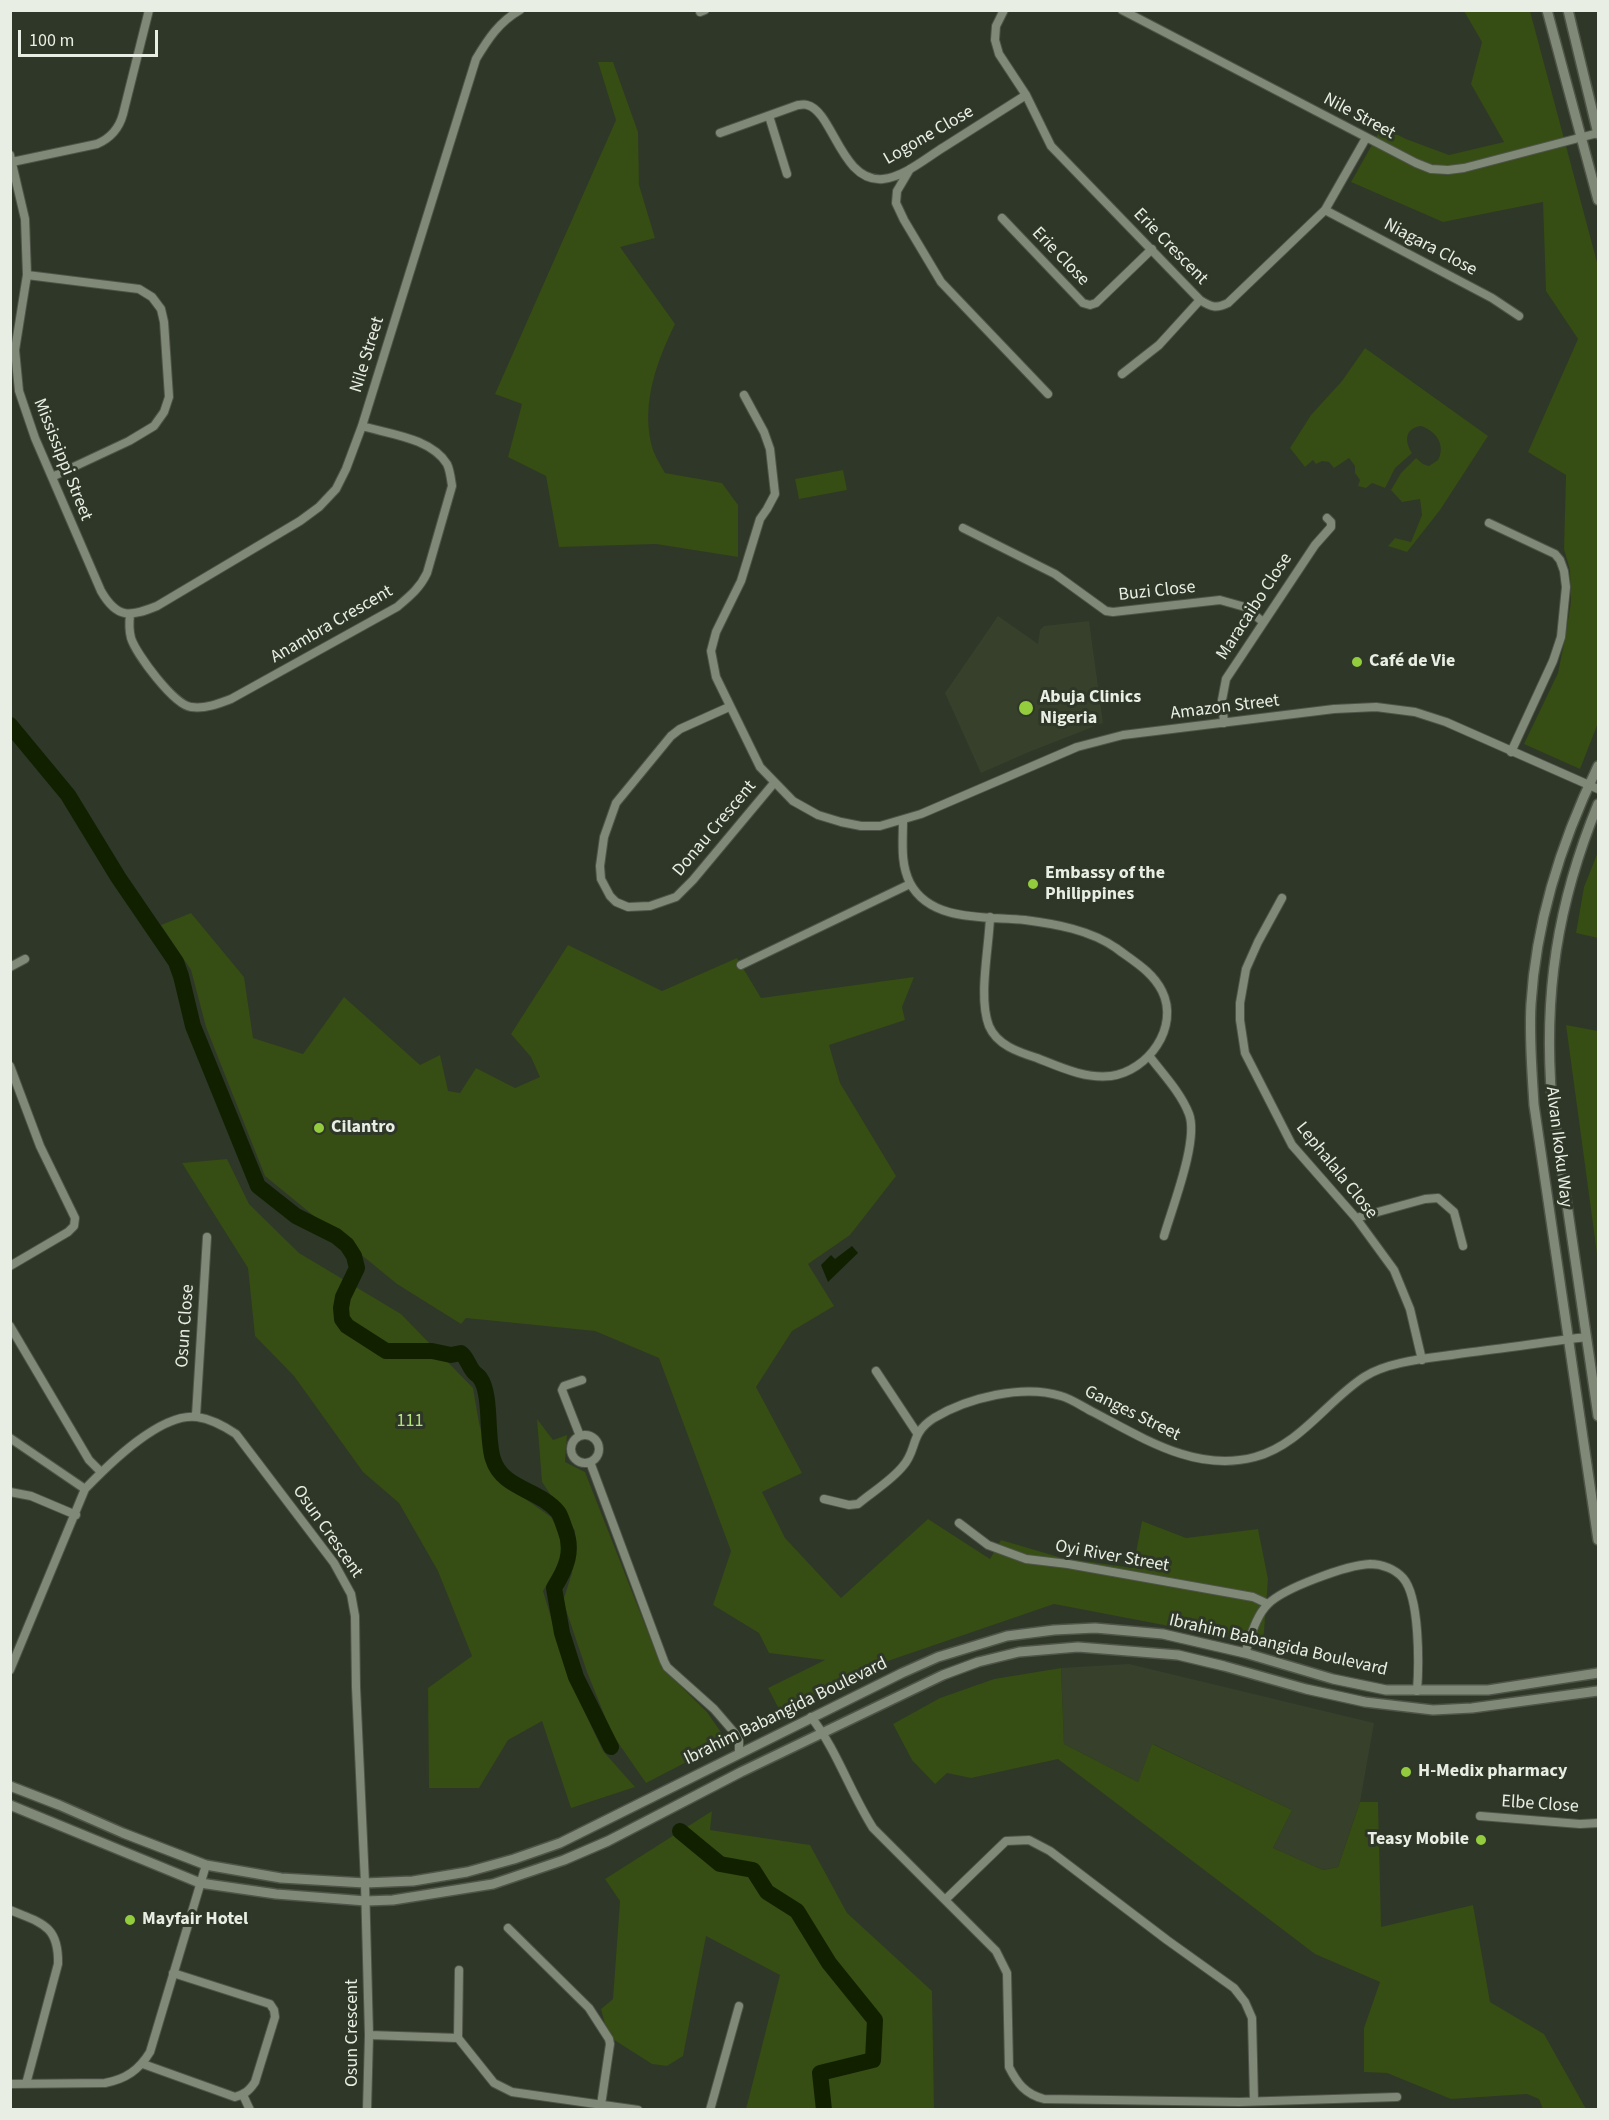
<!DOCTYPE html>
<meta charset="utf-8">
<style>
body{margin:0}
#map{position:relative;width:1609px;height:2120px;overflow:hidden;background:#2f3728;font-family:"Source Sans 3",sans-serif}
canvas{display:block}
.frame{position:absolute;inset:0;border:12px solid #e9eee4;pointer-events:none}
.scale{position:absolute;left:18px;top:30px;width:140px;height:27px;box-sizing:border-box;border:3px solid #e9eee4;border-top:0;padding-left:8px;font-size:18px;line-height:21px;white-space:nowrap;color:#e9eee4;-webkit-text-stroke:4px #2f3728;paint-order:stroke}
</style>
<div id="map">
<canvas width="1609" height="2120"></canvas>
<div class="frame"></div>
<div class="scale">100 m</div>
</div>
<script>
const c = document.querySelector('canvas').getContext('2d');
c.lineJoin = 'round';
function fillPath(path, color) {
  c.fillStyle = color;
  c.fill(path, 'evenodd');
}
function stroke(path, color, width, dash) {
  c.strokeStyle = color;
  c.lineWidth = width;
  c.lineCap = dash ? 'butt' : 'round';
  c.setLineDash(dash || []);
  c.stroke(path);
}
function write(font, color, halo, rows, align = 'center') {
  c.font = font + ' "Source Sans 3",sans-serif';
  c.lineWidth = 6;
  c.setLineDash([]);
  c.textBaseline = 'middle';
  c.strokeStyle = halo;
  c.fillStyle = color;
  for (const [text, x, y, turn = 0] of rows) {
    c.save();
    c.translate(x, y);
    c.rotate((+turn || 0) * Math.PI / 180);
    c.textAlign = isNaN(turn) ? turn : align;
    if (halo) c.strokeText(text, 0, 0);
    c.fillText(text, 0, 0);
    c.restore();
  }
}
fillPath(new Path2D(`
 M998,616L1038,644L1040,630L1044,626L1089,621L1103,723L1029,752L981,773L945,693Z
 M1129,1664L1374,1723L1360,1802L1338,1867L1323,1870L1273,1848L1292,1810L1153,1744L1138,1782L1064,1744L1061,1668Z`), '#36402a');
fillPath(new Path2D(`
 M1464,11H1530L1598,266V723L1580,769L1524,744L1558,673L1565,638L1571,602L1570,570L1564,549L1566,475L1528,452L1578,339L1546,291L1543,202L1443,222L1351,182L1382,127L1406,139L1449,155L1504,142L1471,84L1482,42Z
 M598,62H613L638,132L639,185L655,238L620,247L675,324C657,361 642,401 651,443C653,453 660,464 665,473L722,483L738,505V557L656,544L559,547L546,476L508,457L522,404L495,394L616,120Z
 M1365,348L1488,436L1440,510L1407,552L1388,546L1395,538L1411,542L1422,515L1420,499L1402,502L1391,490L1401,473L1416,458L1423,464L1429,466L1438,460C1446,445 1436,431 1421,426C1405,428 1404,441 1412,453L1395,468L1385,488L1372,483L1366,488L1358,486L1360,480L1355,473V466L1349,458L1334,468L1329,462L1322,461L1316,464L1313,460L1305,467L1290,448L1311,415L1342,381Z
 M843,470L847,490L799,499L795,479Z
 M1598,852V938L1576,933L1584,887Z
 M191,913L244,977L253,1038L303,1054L344,997L420,1065L440,1055L448,1091L460,1093L476,1068L515,1088L540,1077L531,1057L511,1034L568,945L662,991L737,958L761,998L914,977L902,1007L905,1020L829,1045L840,1083L896,1176L850,1235L808,1264L834,1306L792,1331L756,1387L802,1473L762,1492L785,1538L841,1598L928,1519L990,1559L1001,1540L1062,1558L1133,1568L1142,1521L1186,1538L1258,1529L1268,1579L1263,1644L1054,1604L882,1663L780,1711L768,1688L825,1660L769,1653L759,1633L713,1605L731,1551L659,1358L595,1331L466,1318L461,1324L397,1284L265,1176L206,1027L191,970L161,925Z
 M1566,1025L1598,1031V1261Z
 M227,1159L249,1204L299,1253L401,1314L473,1388L479,1423L493,1476L551,1517L563,1539L561,1559L543,1591L570,1681L603,1751L635,1787L571,1808L542,1721L508,1740L479,1788H429L428,1688L472,1656L438,1571L399,1503L363,1472L294,1376L255,1336L248,1268L182,1163Z
 M537,1419L553,1440L567,1435L565,1462L585,1472L662,1668L707,1712L727,1741L646,1783L612,1734L587,1672L563,1601L572,1573L575,1531L542,1482Z
 M1061,1668L1064,1744L1138,1782L1152,1744L1292,1810L1273,1848L1323,1870L1338,1867L1360,1802H1378L1381,1927L1473,1905L1490,2002L1544,2034L1586,2109H1543L1539,2099L1527,2094L1451,2099L1387,2073L1364,2072V2028L1380,1982L1315,1954L1058,1759L971,1778L947,1773L935,1784L912,1760L893,1724L940,1698L994,1679Z
 M712,1811L710,1830L810,1845L847,1913L932,1991L934,2109H746L780,1975L706,1936L683,2056L667,2066L652,2064L608,2036L601,2009L613,1999L620,1901L605,1879Z`), '#364d13');
fillPath(new Path2D(`
 M852,1246L858,1253L828,1282L821,1265L831,1255L835,1259Z`), '#112100');
stroke(new Path2D(`
 M10,725L68,795L118,877L176,962L181,976L193,1026L258,1186L296,1216L336,1236L347,1245L354,1256L357,1268L343,1297L341,1308L342,1319L347,1326L386,1351H432L451,1355L461,1353C468,1359 468,1365 473,1371C475,1374 478,1375 480,1378C492,1394 486,1438 493,1459C502,1489 539,1489 558,1512C561,1516 563,1524 565,1529C574,1551 566,1569 554,1588L562,1633L576,1677L611,1747
 M680,1831L720,1864L753,1870L767,1892L797,1911L829,1963L875,2020L873,2060L820,2073L824,2110`), '#112100', 16);
const minor = new Path2D(`
 M1004,10L996,26L995,40L999,54L1026,95L1051,146L1200,300C1211,307 1216,309 1228,303L1325,210L1366,138
 M1122,10L1416,163L1431,169L1448,170L1464,168L1598,133
 M700,12L705,10
 M769,116L787,174
 M720,133L798,105C801,105 804,104 807,105C833,111 841,183 883,179C904,177 926,158 944,147C971,130 999,112 1026,95
 M10,155L25,219L27,275L15,350L19,391L35,438L101,591C117,619 130,617 157,606L300,521L319,507L336,489L346,469L362,426L476,59C488,39 499,22 520,10
 M12,162L97,144C111,138 119,129 123,114L149,10
 M910,169L897,191L896,203L904,220L941,282L1048,394
 M1325,210L1492,298L1519,316
 M1002,218L1083,303L1090,305L1096,303L1152,249
 M27,275L139,289L152,297L161,309L164,322L169,397L164,412L154,426L129,441L52,477
 M1122,374L1159,345L1200,300
 M744,395L764,432L770,449L775,494L767,509L760,519L741,581L716,632L711,651L716,677L760,767L793,801L818,815L841,822L861,826H880L921,814L1077,747L1123,735L1334,709L1376,707L1415,712L1446,722L1598,789
 M1489,523L1555,554L1560,560L1564,571L1566,587L1561,637L1553,661L1511,752
 M963,528L1055,574L1106,611L1113,612L1220,600L1245,607L1263,622
 M130,615C129,623 129,630 131,638C136,654 174,705 191,707C205,709 218,704 231,699L397,607C410,596 420,588 427,573L452,486C451,479 450,470 447,464C431,438 389,434 362,426
 M729,707L680,729L671,736L616,803L604,837L600,866L601,879L610,896L616,902L628,907L650,906L676,897L693,880L774,783
 M1224,723L1222,700L1226,679L1315,545L1331,527V522L1327,518
 M903,820C903,841 900,863 910,883C931,923 988,916 1025,920C1056,924 1090,930 1116,948C1133,961 1152,971 1162,991C1180,1027 1148,1071 1111,1076C1085,1079 1060,1067 1037,1058C1018,1052 997,1045 989,1026C978,998 989,948 990,917
 M1282,898L1258,942L1246,969L1240,1003V1020L1245,1053L1292,1145L1356,1218L1394,1270L1410,1309L1422,1360
 M741,965L910,884
 M10,967L25,959
 M1150,1057C1163,1074 1181,1093 1189,1114C1199,1140 1172,1208 1164,1236
 M10,1066L40,1146L75,1218L74,1226L68,1232L10,1266
 M1356,1218L1425,1199L1438,1198L1454,1212L1463,1246
 M10,1326L89,1460L101,1472
 M876,1371L917,1433
 M196,1416L207,1237
 M571 1449a14 14 0 1 1 28 0a14 14 0 1 1-28 0Z
 M580,1436L562,1390L564,1386L582,1380
 M10,1438L85,1489
 M590,1462L664,1661L667,1667L714,1709L739,1738V1753
 M10,1492L31,1496L76,1515
 M824,1499L849,1505L858,1504C872,1492 891,1481 903,1466C918,1449 909,1434 934,1418C967,1398 1023,1384 1061,1396C1072,1399 1083,1407 1093,1412C1143,1438 1196,1473 1255,1457C1300,1445 1327,1401 1364,1377C1390,1360 1435,1358 1465,1353C1506,1348 1546,1342 1586,1337
 M959,1523L988,1545L1026,1559L1068,1564L1253,1597L1268,1604
 M1245,1653C1251,1637 1255,1617 1268,1604C1284,1588 1347,1565 1370,1564C1382,1564 1395,1569 1403,1578C1420,1597 1419,1666 1417,1691
 M10,1670L85,1489C109,1464 161,1412 197,1417C212,1419 224,1426 236,1434L334,1563L351,1594L355,1616L356,1687L365,1883L369,2035L367,2110
 M811,1717C837,1750 850,1792 873,1828L996,1951L1007,1973L1009,2067C1017,2083 1025,2094 1044,2099L1239,2102L1397,2097
 M1480,1816L1580,1824L1598,1823
 M946,1899L1006,1841L1029,1840L1050,1851L1167,1940L1234,1988L1245,2002L1252,2018L1254,2101
 M10,1910C41,1923 59,1925 58,1964L26,2084
 M508,1928L589,2008L609,2039L610,2044L601,2105
 M369,2035L458,2038L494,2083L512,2092L638,2110
 M458,2038L459,1970
 M143,2064L235,2097C245,2094 249,2091 255,2082L275,2017L274,2010L270,2004L173,1973
 M10,2084L105,2083C126,2079 139,2070 150,2052L206,1865
 M243,2095L250,2110
 M710,2110L739,2006`);
const tertiary = new Path2D(`
 M1547,10L1598,200
 M1568,10L1598,134
 M1598,766C1562,840 1536,921 1531,1004C1529,1037 1532,1071 1534,1105L1598,1540
 M1598,804C1557,904 1543,995 1552,1102L1598,1416
 M10,1786L59,1805L123,1833L206,1865L281,1878L365,1883L413,1881L467,1872L514,1859L560,1843L902,1673L938,1657L1007,1636L1054,1630L1095,1628L1163,1634L1245,1653L1333,1679L1386,1690H1488L1598,1673
 M10,1805L200,1883L276,1894L366,1901L393,1900L493,1884L564,1860L608,1841L741,1772L943,1675L978,1662L1019,1652L1078,1647L1178,1655L1224,1666L1306,1689L1365,1702L1433,1710L1472,1708L1598,1691`);
stroke(minor, '#4e5447', 10);
stroke(tertiary, '#4e5447', 12);
stroke(minor, '#808978', 8);
stroke(tertiary, '#808978', 9);
for (const [x, y, r, color] of [
 [1357,662,6,"#93cc3d"],
 [1026,708,8,"#93cc3d"],
 [1033,884,6,"#93cc3d"],
 [319,1128,6,"#93cc3d"],
 [1406,1772,6,"#93cc3d"],
 [1481,1840,6,"#93cc3d"],
 [130,1920,6,"#93cc3d"]
]) {
  const dot = new Path2D();
  dot.arc(x, y, r, 0, 2 * Math.PI);
  c.fillStyle = color;
  c.fill(dot);
  stroke(dot, '#2f3728', 2);
}
write('18px', '#e9eee4', '#2f3728', [
 ["Nile Street",1359,117,28],
 ["Logone Close",929,136,-30],
 ["Erie Crescent",1170,247,46],
 ["Niagara Close",1430,248,28],
 ["Erie Close",1060,257,46],
 ["Nile Street",368,355,-73],
 ["Mississippi Street",62,460,68],
 ["Buzi Close",1157,592,-6],
 ["Maracaibo Close",1255,607,-57],
 ["Anambra Crescent",332,625,-30],
 ["Amazon Street",1225,708,-7],
 ["Donau Crescent",715,829,-50],
 ["Alvan Ikoku Way",1558,1147,83],
 ["Lephalala Close",1336,1171,51],
 ["Osun Close",186,1326,-86],
 ["Ganges Street",1132,1414,26],
 ["Osun Crescent",327,1532,55],
 ["Oyi River Street",1112,1557,10],
 ["Ibrahim Babangida Boulevard",1278,1646,13],
 ["Ibrahim Babangida Boulevard",786,1712,-26],
 ["Elbe Close",1540,1805,4],
 ["Osun Crescent",353,2033,-90]
]);
write('bold 18px', '#e9eee4', '#2f3728', [
 ["Café de Vie",1369,662],
 ["Abuja Clinics",1040,698],
 ["Nigeria",1040,719],
 ["Embassy of the",1045,874],
 ["Philippines",1045,895],
 ["Cilantro",331,1128],
 ["H-Medix pharmacy",1418,1772],
 ["Teasy Mobile",1469,1840,"right"],
 ["Mayfair Hotel",142,1920]
], 'left');
write('18px', '#b3e17b', '#2f3728', [
 ["111",410,1422]
]);
</script>
